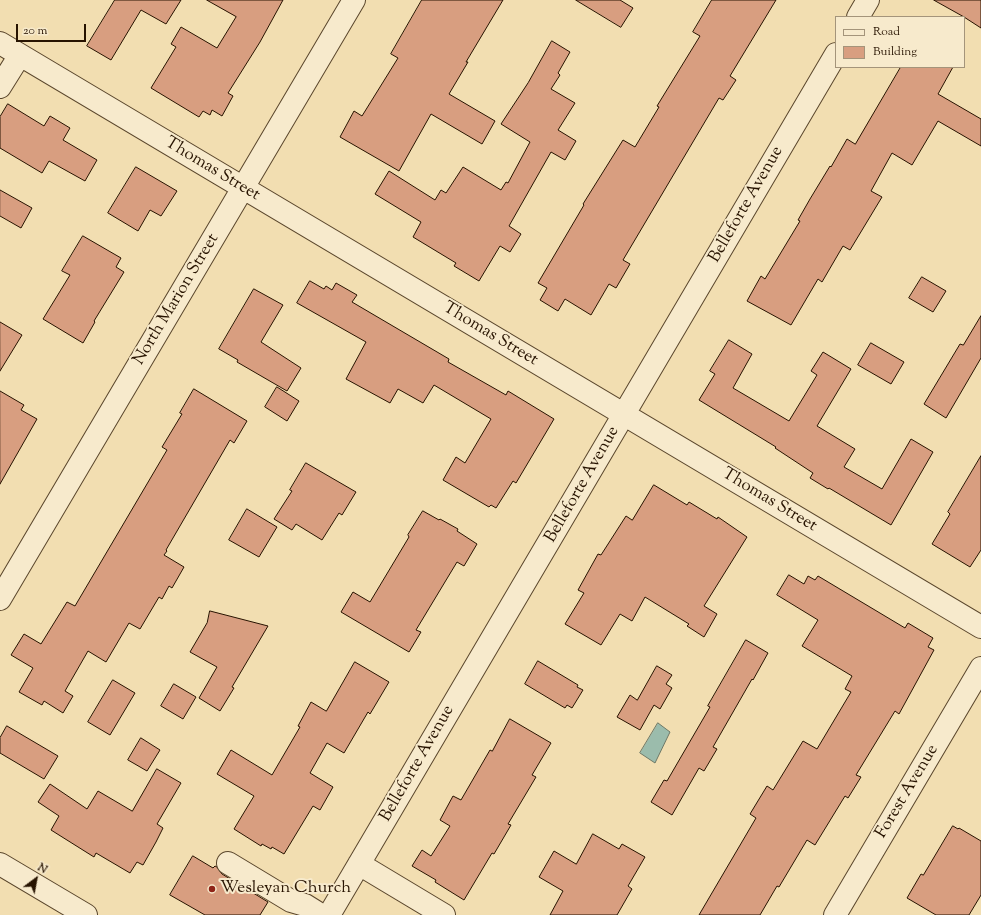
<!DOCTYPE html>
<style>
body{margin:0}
#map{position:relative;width:981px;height:915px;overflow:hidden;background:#f2deb1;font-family:"Sorts Mill Goudy",serif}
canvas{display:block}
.legend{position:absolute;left:835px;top:16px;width:130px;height:52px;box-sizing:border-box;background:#f7eacc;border:1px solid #a4947a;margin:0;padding:5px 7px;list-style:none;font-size:12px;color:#271300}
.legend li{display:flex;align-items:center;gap:8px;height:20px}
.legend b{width:20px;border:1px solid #a4947a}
.north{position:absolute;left:16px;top:859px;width:40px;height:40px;-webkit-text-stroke:3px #f7eacc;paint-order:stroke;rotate:32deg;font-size:11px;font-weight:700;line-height:16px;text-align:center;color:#271300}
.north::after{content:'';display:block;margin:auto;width:14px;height:18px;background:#271300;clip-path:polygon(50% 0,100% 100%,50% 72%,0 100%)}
.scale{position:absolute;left:16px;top:24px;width:70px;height:18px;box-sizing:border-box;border:2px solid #271300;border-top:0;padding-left:5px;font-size:12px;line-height:14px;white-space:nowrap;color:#271300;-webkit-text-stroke:3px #f7eacc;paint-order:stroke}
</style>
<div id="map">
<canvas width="981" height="915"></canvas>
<ul class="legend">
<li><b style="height:5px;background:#f7eacc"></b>Road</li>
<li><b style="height:11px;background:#d89e80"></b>Building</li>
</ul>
<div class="north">N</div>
<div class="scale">20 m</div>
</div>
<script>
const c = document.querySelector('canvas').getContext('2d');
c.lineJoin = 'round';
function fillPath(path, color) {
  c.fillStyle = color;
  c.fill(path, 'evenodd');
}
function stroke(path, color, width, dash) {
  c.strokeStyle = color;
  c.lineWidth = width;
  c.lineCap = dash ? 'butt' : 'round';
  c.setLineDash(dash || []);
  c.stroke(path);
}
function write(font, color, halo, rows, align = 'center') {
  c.font = font + ' "Sorts Mill Goudy",serif';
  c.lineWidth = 4;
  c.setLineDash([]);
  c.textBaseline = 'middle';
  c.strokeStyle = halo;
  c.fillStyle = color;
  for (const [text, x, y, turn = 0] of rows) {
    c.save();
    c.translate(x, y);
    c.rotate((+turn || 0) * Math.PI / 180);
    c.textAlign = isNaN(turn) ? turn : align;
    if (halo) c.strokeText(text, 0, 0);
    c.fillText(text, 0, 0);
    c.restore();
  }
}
const water = new Path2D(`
 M658,723L670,732L655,763L640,753Z`);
fillPath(water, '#9bbcac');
stroke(water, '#6d7867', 1);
const building = new Path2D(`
 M115,0H181L166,24L141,10L111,60L87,46Z
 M207,0H283L260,42L228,93L233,96L222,116L212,110L210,115L203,111L199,117L151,88L176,47L171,44L181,27L217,48L236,17Z
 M422,0H503L466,62H468L449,94L495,121L482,144L431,114L399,171L340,137L354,111L362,116L398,58L391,54Z
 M576,0H620L633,8L621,27Z
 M712,0H776L730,76L736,80L723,100L719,98L623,260L630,264L616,288L609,284L591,315L565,299L558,311L540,300L547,288L538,283L584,205L583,204L623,140L635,147L659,107L657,106L700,36L693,32Z
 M934,0H981V28L964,17Z
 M552,41L570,52L558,73L560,75L551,89L575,103L558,130L576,141L565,160L551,152L509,226L521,234L510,252L500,246L479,281L454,266L456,263L413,237L421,222L375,194L389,171L435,200L441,190L446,193L463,167L501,190L506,182L508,183L530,142L501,124L528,83Z
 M901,67H953L938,94L981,119V146L938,121L912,165L892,153L871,191L882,197L850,250L843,246L822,282L818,279L791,325L747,301L761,276L765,279L800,221L798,220L810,199L830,166L831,167L847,139L855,144Z
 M8,104L44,126L50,116L70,128L63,140L97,160L85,181L49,161L42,173L0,148V117Z
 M136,167L177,191L161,216L150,210L138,231L108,213Z
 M0,190L32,208L21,228L0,216Z
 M83,236L121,258L116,267L124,272L94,321L95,322L83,343L43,319L70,275L62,271Z
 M922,277L946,291L933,312L909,298Z
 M310,281L324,289L326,286L332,290L336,283L357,295L352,302L449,359L448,362L506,395L508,391L554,419L516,483L513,481L496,508L491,505L489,507L443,480L456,457L465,463L491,419L434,385L423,403L398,389L390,403L346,379L366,342L297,303Z
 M254,289L283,305L261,342L301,368L287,391L237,362L238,360L219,349Z
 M981,316V358L946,418L924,404L960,344L963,345Z
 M0,322L22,335L0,371Z
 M729,340L752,354L733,388L789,421L817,375L811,371L823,352L851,369L817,426L855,449L844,467L882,489L911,439L933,452L891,525L829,488L828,489L810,478L813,473L775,448L776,447L699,400L715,374L710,371Z
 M871,343L904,362L891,384L858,365Z
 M277,387L299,401L287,421L265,407Z
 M194,389L247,421L234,443L230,440L166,550L167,551L164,555L184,567L172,588L169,586L162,599L159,597L140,629L129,623L106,662L88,651L65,691L73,696L63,713L44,701L42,705L19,692L33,668L11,655L24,634L41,644L67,602L75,606L167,450L162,447L182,414L180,413Z
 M0,391L24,405L21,410L37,419L0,484Z
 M981,456V550L970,567L932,544L950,514L948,512Z
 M306,463L356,492L342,515L339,513L322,540L296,524L292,530L274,519L292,491L290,490Z
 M654,485L687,505L689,502L717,519L718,517L747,537L704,606L717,614L704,637L687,626L689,624L645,597L632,621L620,614L601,645L565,624L584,593L578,590L598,554L601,555L626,516L632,520Z
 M247,509L277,527L259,557L229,540Z
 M423,511L439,520L440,519L458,529L457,531L477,544L464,566L457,562L416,630L421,632L409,652L341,612L353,592L370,602L409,537L408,535Z
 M789,575L804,584L808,576L815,580L818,576L905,628L908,623L933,638L928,647L934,650L899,714L895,711L856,775L861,777L848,798L845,796L815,845L807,840L779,887L777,886L760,915H699L756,818L750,814L767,786L773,790L803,741L817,749L851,692L845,689L852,676L802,646L818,620L777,595Z
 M210,611L268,626L232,687L234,688L220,711L199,698L217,667L190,652L207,623Z
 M746,640L768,653L753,680L752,679L713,747L717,749L704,771L699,768L672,815L651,802L664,780L667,781L710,707L708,706Z
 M538,661L578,685L577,687L583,690L572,708L567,705L565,708L525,684Z
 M355,662L389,682L370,714L368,712L344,753L327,743L310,773L333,787L320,810L313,806L284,854L272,847L271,849L262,844L261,846L234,829L254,796L217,774L231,750L272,775L300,727L298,726L311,702L326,711Z
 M657,666L672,675L666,684L672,688L660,709L654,705L640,730L617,717L630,695L637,700Z
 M113,680L135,693L110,735L88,722Z
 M174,684L196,697L183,719L161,706Z
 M510,719L551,743L532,775L536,777L508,824L511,825L494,854L492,853L464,900L435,882L436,880L412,866L422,850L431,856L450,826L440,820L453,796L461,800L490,750L492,751Z
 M7,726L58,756L44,779L0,753V738Z
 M141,738L160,750L147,771L128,760Z
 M157,769L181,783L157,824L163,828L156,842L143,865L137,862L130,873L96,853L94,857L51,830L59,816L38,802L50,784L87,809L98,791L132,811Z
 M953,826L958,829L959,828L981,841V895L969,915H936L907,898L921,874L923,875Z
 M593,834L619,849L622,844L645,857L628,886L632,889L617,915H550L563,891L539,877L554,851L576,864Z
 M193,856L213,868L215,866L217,867L222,874L268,902L260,915H205L170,895Z`);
fillPath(building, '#d89e80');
stroke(building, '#271300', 1);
const minor = new Path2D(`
 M858,17L868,0
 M0,43L981,627
 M0,87L20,55
 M0,599L354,0
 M228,863L291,901L305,905L321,915
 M0,864L86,915
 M359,864L444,915
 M329,915L836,54
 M835,915L981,668`);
stroke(minor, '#5a462c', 24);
stroke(minor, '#f7eacc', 22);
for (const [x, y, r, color] of [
 [212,889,4,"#8f2418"]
]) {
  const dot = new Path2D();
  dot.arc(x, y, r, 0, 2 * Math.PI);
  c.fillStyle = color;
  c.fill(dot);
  stroke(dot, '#f7eacc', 1.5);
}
write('17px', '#271300', '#f7eacc', [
 ["Thomas Street",212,170,31],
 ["Belleforte Avenue",747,205,-60],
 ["North Marion Street",177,300,-59],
 ["Thomas Street",490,335,31],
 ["Belleforte Avenue",583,485,-60],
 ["Thomas Street",769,501,31],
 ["Belleforte Avenue",418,764,-60],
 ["Forest Avenue",908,792,-59]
]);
write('17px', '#271300', '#f7eacc', [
 ["Wesleyan Church",220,889]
], 'left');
</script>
